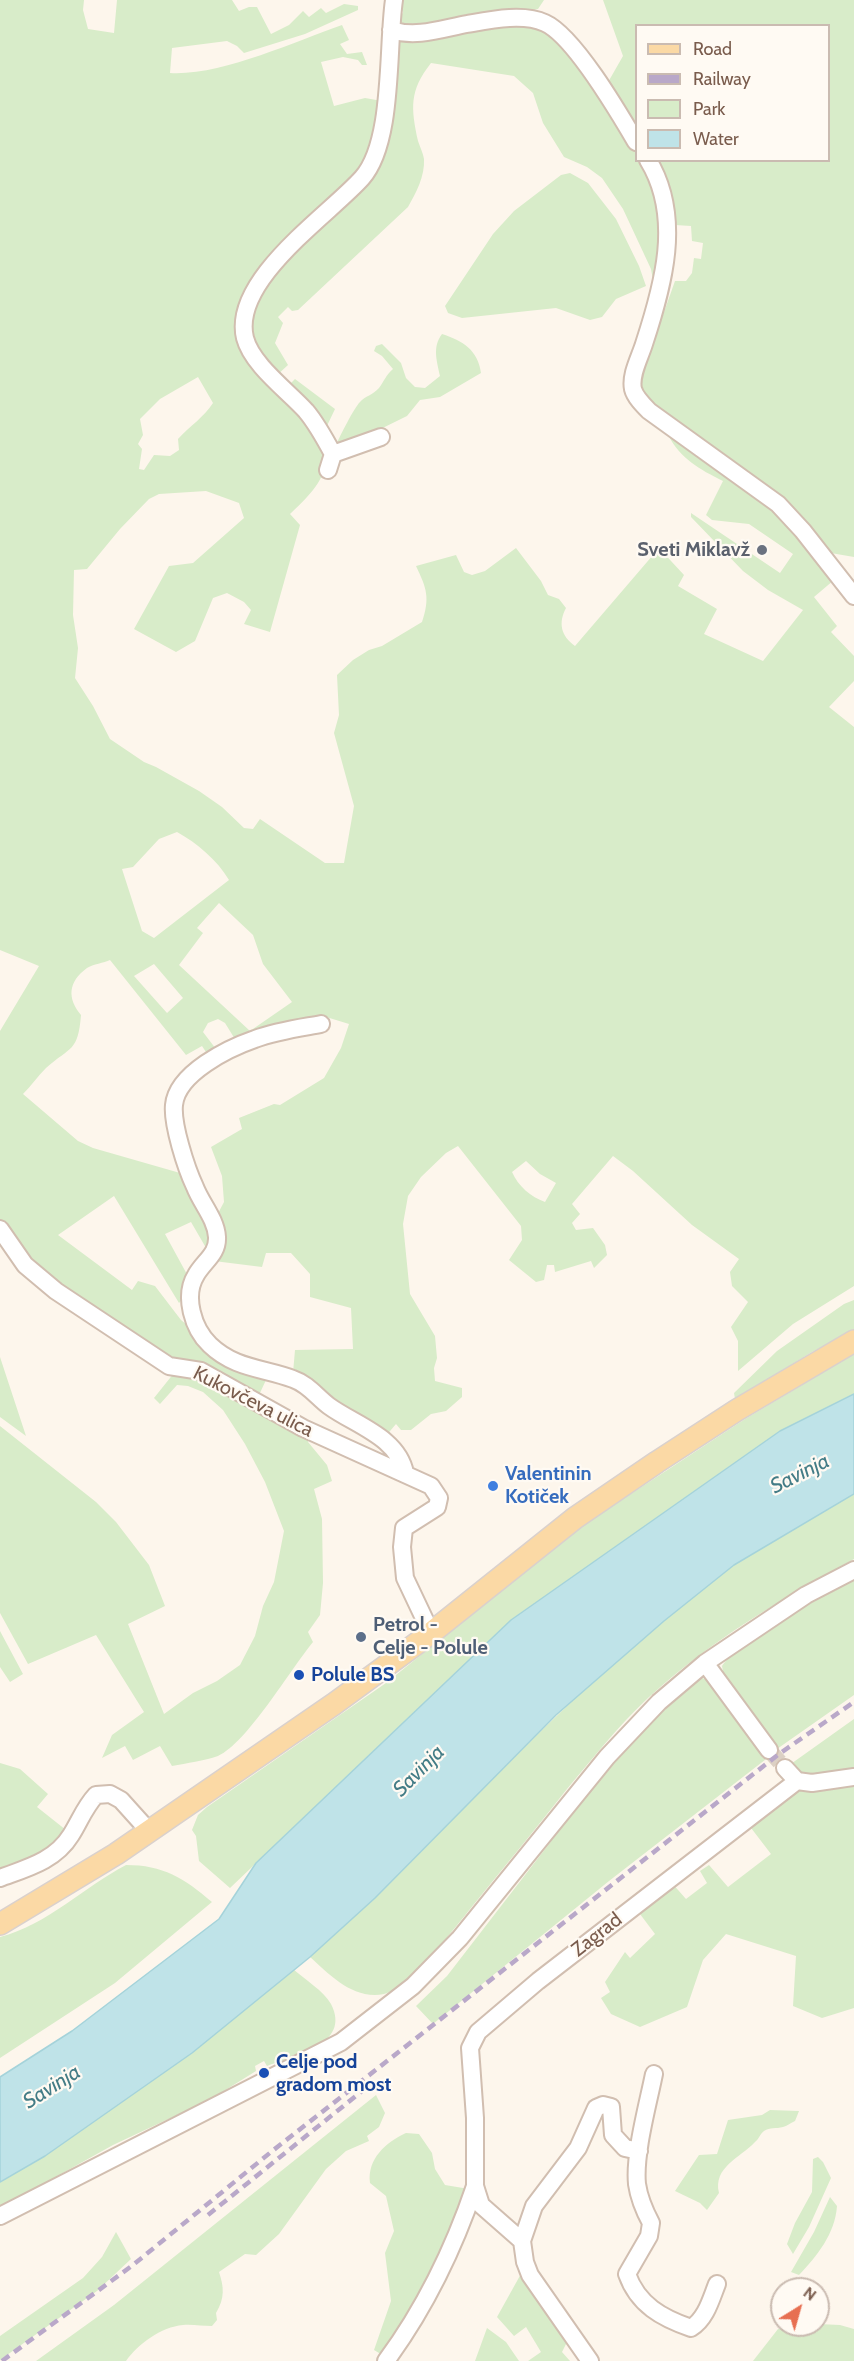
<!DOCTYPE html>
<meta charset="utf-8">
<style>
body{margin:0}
#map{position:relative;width:854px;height:2361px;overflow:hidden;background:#fdf6ec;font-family:Cabin,sans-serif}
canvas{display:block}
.legend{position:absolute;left:635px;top:24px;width:195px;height:138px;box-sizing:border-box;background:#fffaf3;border:2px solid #cabbb1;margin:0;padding:8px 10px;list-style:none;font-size:18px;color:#7a5c4d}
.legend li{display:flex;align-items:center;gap:12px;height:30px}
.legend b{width:30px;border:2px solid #cabbb1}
.north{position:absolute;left:770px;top:2277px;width:60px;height:60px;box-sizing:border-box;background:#fffaf3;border:2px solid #cabbb1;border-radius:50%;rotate:37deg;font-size:16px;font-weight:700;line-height:24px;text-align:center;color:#7a5c4d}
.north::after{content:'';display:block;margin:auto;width:21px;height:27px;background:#e76f51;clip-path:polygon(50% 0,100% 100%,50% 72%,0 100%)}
</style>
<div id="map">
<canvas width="854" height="2361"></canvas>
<ul class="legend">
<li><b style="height:8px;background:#fbd9a5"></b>Road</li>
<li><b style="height:8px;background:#b9a8c9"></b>Railway</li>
<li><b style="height:16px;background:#d8ecc9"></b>Park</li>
<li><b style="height:16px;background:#bfe3e8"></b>Water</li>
</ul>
<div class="north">N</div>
</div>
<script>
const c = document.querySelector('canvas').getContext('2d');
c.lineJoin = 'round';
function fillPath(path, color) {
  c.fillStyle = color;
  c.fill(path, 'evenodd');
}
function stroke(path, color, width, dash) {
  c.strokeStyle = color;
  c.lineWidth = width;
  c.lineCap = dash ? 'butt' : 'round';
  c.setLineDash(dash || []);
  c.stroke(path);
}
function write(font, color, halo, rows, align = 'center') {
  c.font = font + ' Cabin,sans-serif';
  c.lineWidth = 4.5;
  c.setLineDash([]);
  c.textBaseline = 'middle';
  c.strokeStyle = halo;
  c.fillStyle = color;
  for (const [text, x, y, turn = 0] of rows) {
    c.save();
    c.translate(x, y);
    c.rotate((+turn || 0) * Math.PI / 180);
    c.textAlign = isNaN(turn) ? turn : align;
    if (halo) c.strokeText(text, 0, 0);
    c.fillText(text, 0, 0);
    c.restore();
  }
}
fillPath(new Path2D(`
 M0,0H84L83,10L88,29L114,33L117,0H232L239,11L249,7H257L271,34L289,25L303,11L309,17L321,8L326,13L344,4L358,6V10L305,34L244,53L237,46L227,41L172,48L170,73C221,76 293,42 342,25L349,40L340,44L347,54L362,52L367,65H362L358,60L343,57L321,62L334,106L365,98L382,101L371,158L320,212L239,325C256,348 328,437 326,461C325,481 304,501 290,514L300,525L270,632L244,624L251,610L244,602L227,593L213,598L195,641L176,652L134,629L169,566L193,563L244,518L239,503L206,491L159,494L149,499L120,529L87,569L74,570L73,615L78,648L75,678L93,706L110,739L144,762L156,767L199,791L222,807L244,828L253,829L260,819L325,863H344L354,806L334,733L339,715L337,675L353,660L369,650L382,646L422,622C430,598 427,589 416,566L456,555L464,572L472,575L485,571L516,548L541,581L548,595L559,599L566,608C558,623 561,636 575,646L659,548L684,575L678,586L717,609L704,634L763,661L803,610L768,590L743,571L691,517V513L780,573L793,554L749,524L712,520L706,515L723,481C699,469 681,459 668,435L761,493L834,580L814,597L837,626L831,632L854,656V681L829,707L854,727V1286L793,1324L738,1371V1341L731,1327L748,1302L732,1286L730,1272L739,1259L692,1225L633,1171L613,1156L572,1204L580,1214L572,1223L576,1230L593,1228L605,1245L607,1255L594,1268L591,1261L555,1272L554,1265H547L544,1280L536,1282L509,1260L522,1240L521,1226L458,1146L446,1153L421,1177L408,1196L403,1224L410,1294L435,1336L437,1358L434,1368L435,1381L462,1388V1397L446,1411L431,1414L411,1430H401L396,1424L385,1437L293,1373L295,1350L353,1349L351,1308L310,1297V1274L291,1253H266L262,1267L214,1261L215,1219L224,1202L222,1176L211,1147L242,1129L239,1118L274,1104L280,1105L324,1078L341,1048L349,1024L323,1016L238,1044L225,1023L218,1019L208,1023L203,1032L219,1053L210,1058L202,1046L186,1055L110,960C104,963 93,964 87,968C68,982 67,998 81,1015C78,1052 71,1046 46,1068C38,1076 31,1086 23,1094L78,1141L93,1148L187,1175L213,1231L209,1253L191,1222L165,1234L189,1278L188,1293L179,1303L114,1196L58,1235L132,1290L138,1281L155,1286L181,1320L243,1371L266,1380L259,1395L168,1361L101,1317L25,1259L0,1222V1031L39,966L0,950ZM198,377L213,403C204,417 190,426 178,439L179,450L170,456L154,455L144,470L139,469L142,449L138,444L143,435L140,419L160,399ZM177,832C197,843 217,860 229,880L154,938L142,931L122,869L133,867L159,839ZM219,903L253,935L263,964L292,1002L250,1031L179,965L203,933L197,928ZM154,964L183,998L167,1013L134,976ZM526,1161L540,1174L556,1183L545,1202C531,1197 518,1186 512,1172Z
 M400,0H544L538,9L426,27L401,25L398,16L403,13L402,8L399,9Z
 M603,0H854V557L825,552L641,394V377L675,281H686L692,273L694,258L701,259L703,243L692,241L691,226L675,225L672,211L651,161L828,160V26H636V132L607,84L623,56Z
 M510,23L550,28L600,92L636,153V160L641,161L663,217L656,297L651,269L623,209L602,178L587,167L564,157L543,123L533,93L514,76L431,63C409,91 411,108 418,141C420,147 423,153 424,159C425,176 416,193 408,207L298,310L292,311L288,307L278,317L283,323L275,343L288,365L276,376L246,333L264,279L371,174L395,40Z
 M570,173L588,183L616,219L639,266L646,286L616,299L602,317L590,320L556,308L462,318L448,313L445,306L493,234L514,211L561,175Z
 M442,334C463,341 478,350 481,373L440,397L420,400L407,416L346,446L336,445C340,436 354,408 360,402C365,396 373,395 379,388C384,381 386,375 393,369L382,356L374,351L376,346L382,344L401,363L406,378L415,387L425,388L440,376C437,361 432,347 442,334Z
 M295,379L335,409L325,430L288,386Z
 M854,1300V1330L812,1352L735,1399L734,1393L777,1351L844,1304Z
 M854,1354V1394L780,1431L511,1620L230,1888L199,1861L196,1836L192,1830L198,1815L207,1807L386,1683L579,1528L745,1419Z
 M0,1357L26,1436L0,1417Z
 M174,1373H188L309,1437L308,1442L327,1465L332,1481L314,1489L322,1519L323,1583L320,1615L308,1632L313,1642C290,1670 247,1743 218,1756C204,1761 187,1763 172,1766L160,1746L133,1760L125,1746L102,1758L112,1735L144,1712L96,1635L28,1664L0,1613V1426L96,1502L116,1522L149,1565L165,1606L128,1624L164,1714L193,1693L217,1681L240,1665L255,1636L263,1606L274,1582L284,1531L265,1482L245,1444L223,1410L203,1392L188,1386L177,1385L160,1404L154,1398Z
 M854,1494V1559C778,1601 713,1639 648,1698C619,1725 593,1758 567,1789C538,1826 508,1862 479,1898C460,1921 410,1988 384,1994C353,2000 330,1975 310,1957C452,1828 577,1679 733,1565C770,1538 814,1517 854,1494Z
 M854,1580V1695L777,1749L724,1676L722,1666C743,1636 820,1599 854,1580Z
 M0,1631L23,1674L10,1682L0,1667Z
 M702,1678L710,1681L770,1756L609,1881L433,2024L416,2006L447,1976L576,1809L627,1748L653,1720Z
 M854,1719V1774L805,1777L788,1766Z
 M0,1763L20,1769L48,1794L37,1807L66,1830L55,1846L0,1872Z
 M854,1783V2008L822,2018L793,2006L796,1956L726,1934L703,1960L687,2007L640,2027L611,2014L601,1998L610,1992L605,1982L625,1952L630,1958L655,1934L637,1910L671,1882L686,1899L707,1883L700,1871L709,1865L728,1887L771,1854L748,1824L774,1805L805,1788Z
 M126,1865C163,1865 184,1878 212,1902L115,1983L0,2058V1937C47,1925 84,1887 126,1865Z
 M293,1969C304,1979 324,1991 331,2004C352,2045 293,2056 267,2066L264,2061L255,2066L256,2071L211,2099L113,2145L0,2208V2182L45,2156L192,2053Z
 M376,2095L385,2113L379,2127L367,2136L369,2141L346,2151L326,2169L279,2234L256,2255L245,2254L219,2272C224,2287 225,2298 216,2313L217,2320L212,2326C202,2326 192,2324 183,2325C161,2327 138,2344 126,2361H36L114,2305Z
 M770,2110L799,2111L795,2121C790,2123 787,2126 783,2127C776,2129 770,2127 764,2131C760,2134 759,2139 755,2142C740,2158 713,2167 719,2193L707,2210L700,2203L675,2191L699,2155L717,2154L728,2120L762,2115Z
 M406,2133L419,2134L432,2153L435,2169L445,2185L469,2189L459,2226L384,2356L374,2350L391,2301L385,2253L394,2231L386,2196L370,2183C367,2159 386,2142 406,2133Z
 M818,2157L823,2162L831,2178L809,2227L793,2254L787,2244L795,2223L812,2192L813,2159Z
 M830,2197L837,2206C835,2234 817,2256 799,2275L791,2272L814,2232Z
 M116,2232L131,2259L97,2291L0,2360V2336L83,2278L102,2257Z
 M522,2272L568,2340L562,2352L570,2361H528L541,2352L526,2327L514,2336L497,2317Z
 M818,2324L840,2325L854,2329V2361H753L778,2329L793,2325Z
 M487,2328L506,2342L519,2361H475Z`), '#d8ecc9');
const water = new Path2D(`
 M854,1394V1494L734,1565L664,1621L556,1715L375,1898L310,1957L192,2053L45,2156L0,2182V2077L72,2031L219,1919L256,1863L511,1620L780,1431Z`);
fillPath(water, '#bfe3e8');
stroke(water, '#a5d3da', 1.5);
stroke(new Path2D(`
 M769,1750L785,1768`), '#dcd0c4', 16, [16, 8]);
const minor = new Path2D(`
 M391,30C416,38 441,29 467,24C490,20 523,13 545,23C574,36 619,113 636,142
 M648,160C683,217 663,286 644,344C640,357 630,375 633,389C635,397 643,405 649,411L778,504L803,531L854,596
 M333,454L381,437
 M328,470L333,454C325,439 317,424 306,411C288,391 252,365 245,338C231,280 329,215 362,178C394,142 387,47 394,0
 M321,1024C299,1028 276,1031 255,1039C229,1048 177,1073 174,1105C172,1124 186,1168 195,1187C201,1203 216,1219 217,1237C218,1254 204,1261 196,1275C183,1296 193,1329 210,1345C235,1369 264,1368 293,1379C308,1384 317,1397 329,1406C355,1425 398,1437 405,1473
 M0,1229L25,1265L56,1291L169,1366L201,1371L303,1428L431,1486L439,1498L437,1507L404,1528L402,1547L405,1578L431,1633
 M705,1663L769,1750
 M785,1768L797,1781
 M0,1878C27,1868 55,1861 71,1835C80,1821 84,1808 96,1795L110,1794L121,1800L148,1830
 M654,2074C648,2104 634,2154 637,2184C639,2198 644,2210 651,2223L649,2236L627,2274C638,2305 662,2318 691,2328C706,2319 711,2299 717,2284
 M0,2216L341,2042L413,1986L460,1938L607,1757L659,1702L705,1663L806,1595L854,1570
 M522,2241L534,2206L578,2148L596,2108L603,2105L611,2107L613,2135L625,2148L639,2151
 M386,2361C425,2308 454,2248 475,2186
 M590,2361L530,2275L525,2262L522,2241L481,2205L475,2186V2118L470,2048L478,2032L538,1981L797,1781L812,1783L854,1777`);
const major = new Path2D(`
 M0,1924L116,1854L334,1704L431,1633L575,1518L657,1462L737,1410L854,1341`);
stroke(minor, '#d1beb0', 20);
stroke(major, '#dad1cd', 24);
stroke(minor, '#fff', 16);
stroke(major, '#fbd9a5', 21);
stroke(new Path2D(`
 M208,2215L367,2087
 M2,2361L133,2265L271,2152L779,1754L854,1702`), '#b9a8c9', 4.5, [9, 6]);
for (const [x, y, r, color] of [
 [762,550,6,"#6b7280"],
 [493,1486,6,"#3f7fe0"],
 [361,1637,6,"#5c6f8a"],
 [299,1675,6,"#1a4fb4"],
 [264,2073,6,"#1a4fb4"]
]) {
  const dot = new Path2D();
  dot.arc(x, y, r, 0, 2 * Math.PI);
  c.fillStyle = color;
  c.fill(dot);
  stroke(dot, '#fffaf3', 2);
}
write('bold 20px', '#5b616d', '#fffaf3', [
 ["Sveti Miklavž",750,550]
], 'right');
write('20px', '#7a5c4d', '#fffaf3', [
 ["Kukovčeva ulica",253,1402,27],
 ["Zagrad",597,1935,-38]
]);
write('bold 20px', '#366cbe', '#fffaf3', [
 ["Valentinin",505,1474],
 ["Kotiček",505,1497]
], 'left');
write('bold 20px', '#4e5e75', '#fffaf3', [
 ["Petrol -",373,1625],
 ["Celje - Polule",373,1648]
], 'left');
write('bold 20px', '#164399', '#fffaf3', [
 ["Polule BS",311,1675],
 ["Celje pod",276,2062],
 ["gradom most",276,2085]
], 'left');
write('italic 21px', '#437c86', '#fffaf3', [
 ["Savinja",800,1474,-27],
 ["Savinja",419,1771,-45],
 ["Savinja",52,2087,-32]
]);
</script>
